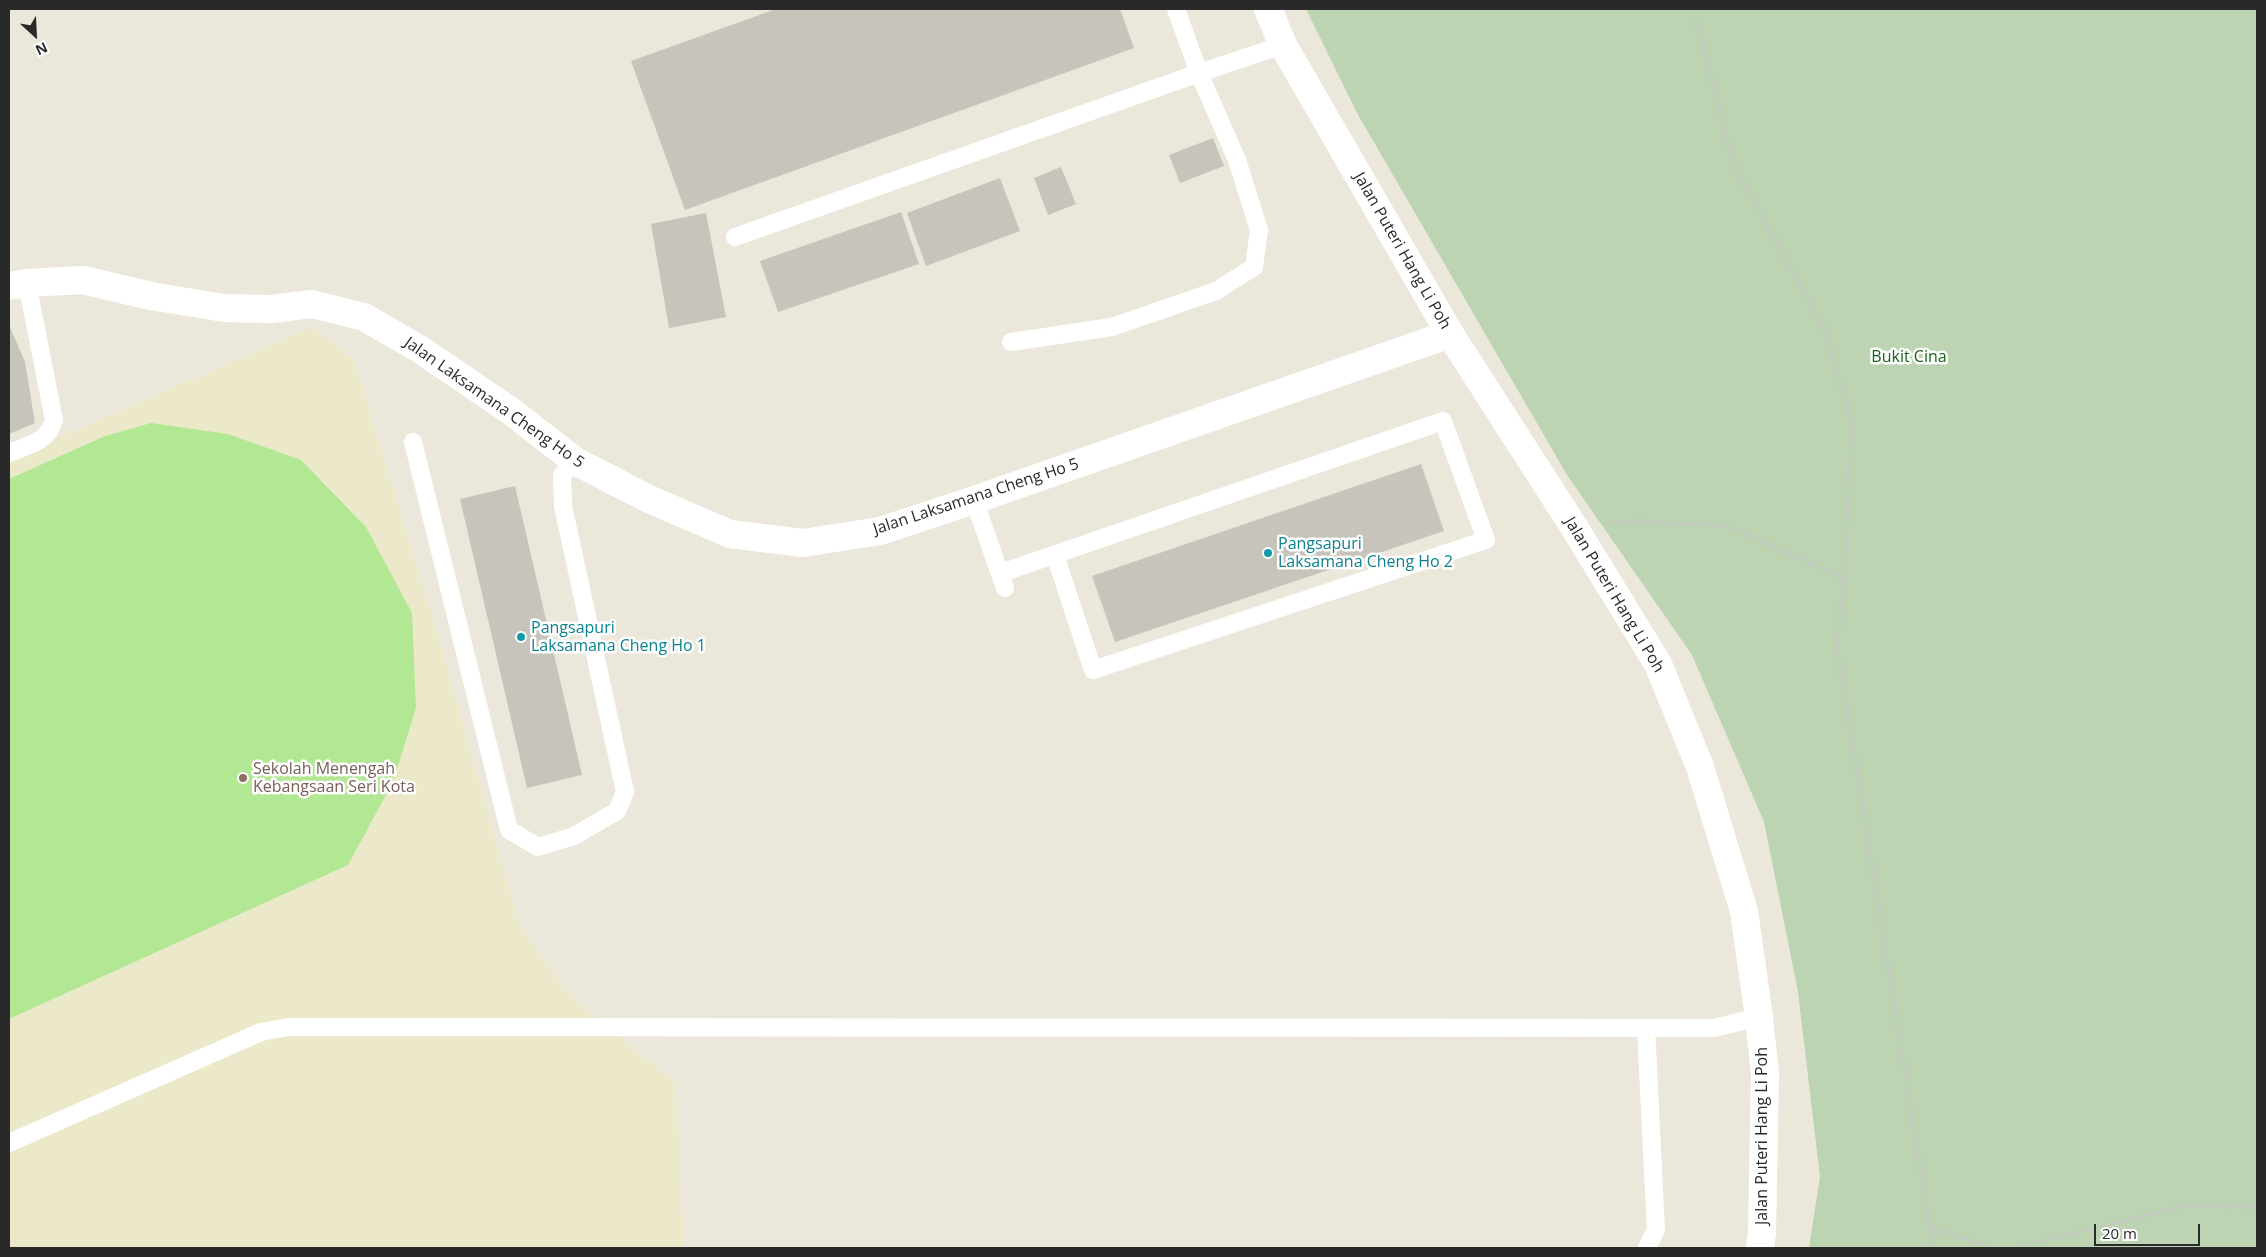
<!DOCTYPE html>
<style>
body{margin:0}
#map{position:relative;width:2266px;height:1257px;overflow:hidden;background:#ebe8db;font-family:"Open Sans",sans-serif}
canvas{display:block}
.frame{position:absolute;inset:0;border:10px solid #292929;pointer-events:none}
.north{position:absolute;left:10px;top:10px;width:50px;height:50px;-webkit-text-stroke:4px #fff;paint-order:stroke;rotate:155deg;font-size:14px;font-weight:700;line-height:20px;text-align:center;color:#292929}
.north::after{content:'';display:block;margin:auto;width:18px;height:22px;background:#292929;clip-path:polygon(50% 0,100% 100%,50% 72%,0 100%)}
.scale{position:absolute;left:2094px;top:1224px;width:106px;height:22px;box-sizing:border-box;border:2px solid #292929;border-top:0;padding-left:6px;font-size:15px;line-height:18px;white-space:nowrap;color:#292929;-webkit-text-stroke:4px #fff;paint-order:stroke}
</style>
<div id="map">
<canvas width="2266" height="1257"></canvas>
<div class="frame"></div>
<div class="north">N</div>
<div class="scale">20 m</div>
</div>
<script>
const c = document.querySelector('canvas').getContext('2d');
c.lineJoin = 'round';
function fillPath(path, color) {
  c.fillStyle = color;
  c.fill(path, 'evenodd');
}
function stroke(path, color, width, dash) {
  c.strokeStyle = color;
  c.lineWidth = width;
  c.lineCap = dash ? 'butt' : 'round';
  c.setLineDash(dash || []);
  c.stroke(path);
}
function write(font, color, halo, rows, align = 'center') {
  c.font = font + ' "Open Sans",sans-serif';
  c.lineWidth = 5;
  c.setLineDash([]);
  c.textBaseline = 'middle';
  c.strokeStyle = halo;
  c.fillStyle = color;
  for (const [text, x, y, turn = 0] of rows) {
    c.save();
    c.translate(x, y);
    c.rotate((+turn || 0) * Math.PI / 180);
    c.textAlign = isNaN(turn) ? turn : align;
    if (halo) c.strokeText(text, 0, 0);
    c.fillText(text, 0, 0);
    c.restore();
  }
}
fillPath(new Path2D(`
 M313,327L354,360L436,629L520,927L572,998L676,1084L684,1248H9V459Z`), '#ece9ca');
fillPath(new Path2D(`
 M1306,9H2257V1248H1809L1820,1177L1798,992L1764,822L1692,655L1567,475L1357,113Z`), '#bcd4b2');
fillPath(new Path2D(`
 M151,423L228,434L301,460L366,527L412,613L416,708L393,782L348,865L9,1019V479L105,436Z`), '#b2e894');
fillPath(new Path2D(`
 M776,9H1120L1134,48L685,210L631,61Z
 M1213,138L1224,166L1180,183L1169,155Z
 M1061,167L1076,204L1048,215L1034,178Z
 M1000,178L1020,231L926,266L907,213Z
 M901,212L919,264L778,312L760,261Z
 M706,213L726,317L669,328L651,224Z
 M9,325L25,362L35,423L9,434Z
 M1421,464L1444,531L1115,642L1092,576Z
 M515,486L582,775L527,788L460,499Z`), '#c6c4bb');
stroke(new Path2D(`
 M1692,9L1705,51L1733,164L1823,326L1852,421L1844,579L1837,647L1933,1248
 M1608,524L1634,521L1728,526L1844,579
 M1932,1228L1992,1248
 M2012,1248L2183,1206L2257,1207`), '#c7c7c7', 3, [4, 2.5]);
stroke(new Path2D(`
 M735,237L1199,73L1283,45
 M1011,342L1112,327L1216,291L1254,267L1259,230L1237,160L1199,73L1176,9
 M413,442L509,830L538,847L574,836L617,811L625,792L563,506L562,475L575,461
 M9,453C28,445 48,442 54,420L27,283
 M974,500L1005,588
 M1001,573L1443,421L1486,540L1093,670L1055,555
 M1646,1028L1656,1230L1647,1248
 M9,1143L261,1032L289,1027L1714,1028L1759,1017`), '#fff', 18);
stroke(new Path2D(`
 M9,286L27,283L83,280L151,296L224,308L271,309L312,304L364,317L421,350L512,412L575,461L649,499L730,534L803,543L880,531L974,500L1450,334`), '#fff', 28);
stroke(new Path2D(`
 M1268,9L1283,45L1450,334L1574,527L1658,664L1700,767L1744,911L1759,1017L1765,1074L1762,1233L1760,1248`), '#fff', 28);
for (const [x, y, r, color] of [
 [1268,553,5,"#0f9aa8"],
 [521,637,5,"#0f9aa8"],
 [243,778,5,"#8d6e63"]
]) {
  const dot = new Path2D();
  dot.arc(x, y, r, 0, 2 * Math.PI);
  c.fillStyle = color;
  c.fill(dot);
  stroke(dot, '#fff', 2);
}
write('16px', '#292929', '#fff', [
 ["Jalan Puteri Hang Li Poh",1402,251,60],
 ["Jalan Laksamana Cheng Ho 5",494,403,35],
 ["Jalan Laksamana Cheng Ho 5",976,497,-18],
 ["Jalan Puteri Hang Li Poh",1614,595,59],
 ["Jalan Puteri Hang Li Poh",1762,1136,-90]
]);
write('16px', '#1b631c', '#fff', [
 ["Bukit Cina",1909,357]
]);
write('16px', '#0d838f', '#fff', [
 ["Pangsapuri",1278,544],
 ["Laksamana Cheng Ho 2",1278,562],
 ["Pangsapuri",531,628],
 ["Laksamana Cheng Ho 1",531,646]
], 'left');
write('16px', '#785e54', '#fff', [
 ["Sekolah Menengah",253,769],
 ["Kebangsaan Seri Kota",253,787]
], 'left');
</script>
